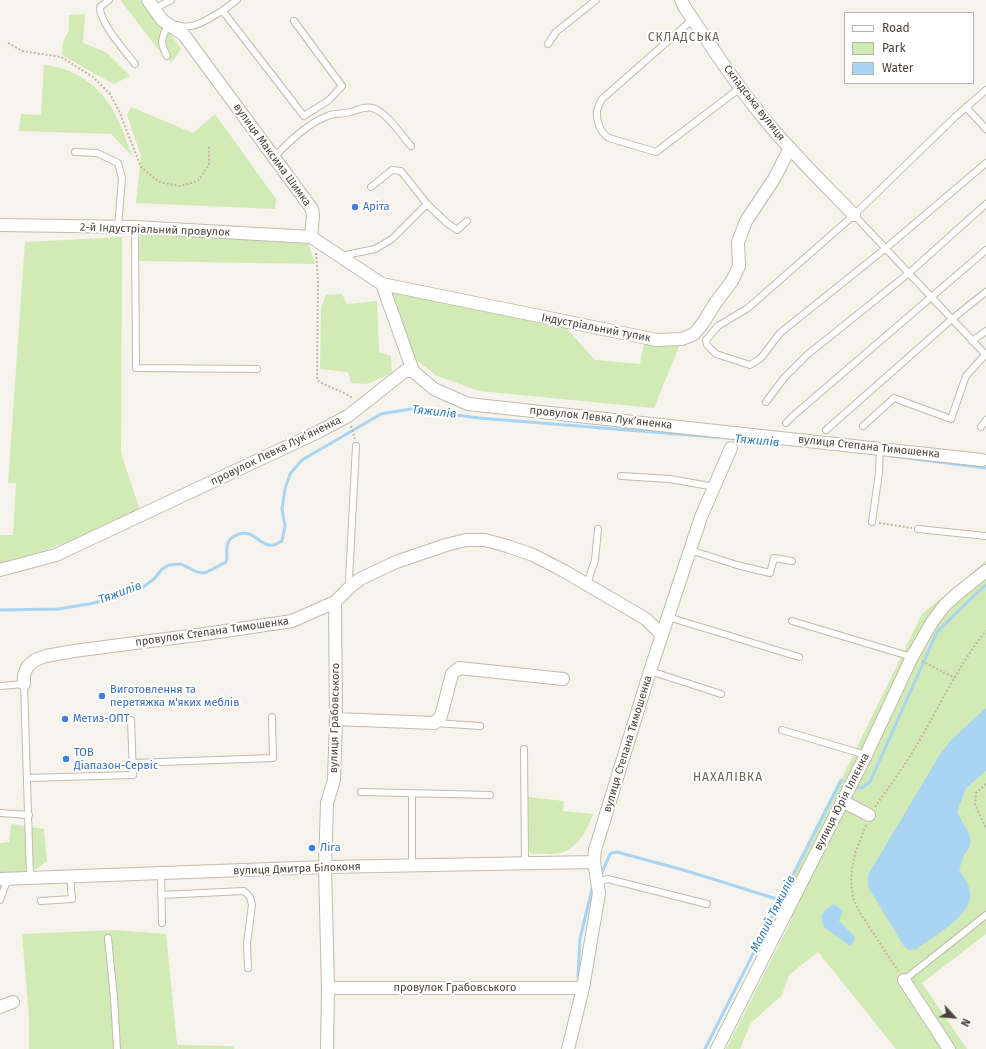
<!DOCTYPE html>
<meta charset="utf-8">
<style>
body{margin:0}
#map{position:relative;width:986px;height:1049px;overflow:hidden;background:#f6f3ec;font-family:"Fira Sans",sans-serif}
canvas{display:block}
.legend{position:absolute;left:844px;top:12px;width:130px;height:72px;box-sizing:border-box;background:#fff;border:1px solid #b7b4b0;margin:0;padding:5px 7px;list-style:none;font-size:12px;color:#4b4439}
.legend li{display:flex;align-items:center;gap:8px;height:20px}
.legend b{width:20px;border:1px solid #b7b4b0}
.north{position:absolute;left:934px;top:997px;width:40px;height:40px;-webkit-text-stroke:3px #fff;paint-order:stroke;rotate:116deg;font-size:11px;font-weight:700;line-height:16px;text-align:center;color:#4b4439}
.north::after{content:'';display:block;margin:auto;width:14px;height:18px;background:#4b4439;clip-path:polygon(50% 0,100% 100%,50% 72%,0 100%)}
</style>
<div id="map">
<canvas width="986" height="1049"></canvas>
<ul class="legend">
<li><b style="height:5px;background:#fff"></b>Road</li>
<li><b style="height:11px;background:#d2eab5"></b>Park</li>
<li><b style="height:11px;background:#a9d4f2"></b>Water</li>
</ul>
<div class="north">N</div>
</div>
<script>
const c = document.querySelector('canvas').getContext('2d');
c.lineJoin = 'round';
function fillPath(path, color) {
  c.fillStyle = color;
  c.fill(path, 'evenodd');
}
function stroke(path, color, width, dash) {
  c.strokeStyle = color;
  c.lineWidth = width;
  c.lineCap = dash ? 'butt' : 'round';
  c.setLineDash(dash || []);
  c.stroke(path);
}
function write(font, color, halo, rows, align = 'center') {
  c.font = font + ' "Fira Sans",sans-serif';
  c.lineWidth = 4;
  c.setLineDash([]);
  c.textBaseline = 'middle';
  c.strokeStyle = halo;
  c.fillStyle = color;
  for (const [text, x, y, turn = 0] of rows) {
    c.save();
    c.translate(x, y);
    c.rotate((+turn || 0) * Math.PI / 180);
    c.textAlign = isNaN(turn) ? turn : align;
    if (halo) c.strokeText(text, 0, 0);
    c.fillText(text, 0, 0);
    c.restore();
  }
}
fillPath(new Path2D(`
 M123,0H141L155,18L167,29L181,49L175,58L171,62L162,54L121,1Z
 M84,14L85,16L83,43L106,52L130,76L114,84L95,74L62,55L63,42L69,30V15Z
 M44,65C69,67 92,80 107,101C119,117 125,139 133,157L111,134L19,131L21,114L41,115Z
 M131,107L193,133L215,114L276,199L275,209L136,203L141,156L127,115Z
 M140,233L308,242L315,264L139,261Z
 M122,237L121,453L140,510L71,541L35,554L0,564V535H13L16,483H8L25,242Z
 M382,284L559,320L595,360L640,364L645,338L682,339L654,408L479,391L437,376L407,353Z
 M342,294L347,304L377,301L379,352L391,356L392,373L367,384L351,383L348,372L320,369L321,308L326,295Z
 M986,561V934L922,983L967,1049H896L818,952L789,975L782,995L751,1023L740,1049H726L792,919L780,900L841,780L922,614Z
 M528,797L564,801L563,811L593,814C587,830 579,847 561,853C552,855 541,853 533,854L529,852Z
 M11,824L44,829L47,861L37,869L0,874V843L9,842Z
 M115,930L166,934L177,1045L234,1046V1049H29V1018L22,934Z`), '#d2eab5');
fillPath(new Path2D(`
 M986,708V771L966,788L957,812L969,834L971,840L970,846L964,855L959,870C963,876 969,884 970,892C974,915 932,937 916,949L910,950L904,946L868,887V875L939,756L951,740Z
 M834,904L843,911L839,921L855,937L854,941L850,946L824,927L821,917L825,910Z`), '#a9d4f2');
stroke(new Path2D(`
 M891,456L986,468
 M0,610L58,609L89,604L118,597L143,587L154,579L162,569L169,565L181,564L197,572L202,573L207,572L226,562C229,555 224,548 229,541C231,537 235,536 239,534C254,529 260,547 273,545C276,545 279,542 282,541L285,526L282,509L285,489L290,474L302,460L381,414L411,409L479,418L739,439
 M853,786L861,788L870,782L937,632L977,593L986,585
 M601,875L610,854L612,853L617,852L687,871L780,900
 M578,976L580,939L592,889
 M705,1049L841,780`), '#a9d4f2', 3);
const lane = new Path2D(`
 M109,0L100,7C99,22 125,51 135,64
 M154,9L171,0
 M222,11L237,0
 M693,19L602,99C600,103 597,108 597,112C596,122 601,133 609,138L656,152L740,88
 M177,25C192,31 208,19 222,11L225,14L304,116L329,100L342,86L294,21
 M548,44L556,32L596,0
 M167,56C159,41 162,39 168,24
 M986,90L955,117L854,215L748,308L718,326L706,340L707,345L716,354L750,365L761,358L780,333L886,248L986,163
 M966,107L986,129
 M75,152L97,153L118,163L122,178L118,227
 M271,152L278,153C293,138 310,122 330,115C337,113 344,114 351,112C358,110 365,106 372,108C386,111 402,136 411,146
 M371,187L392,170L401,171L427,204
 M854,215L986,355
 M135,227L136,368L257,369
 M341,256L375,249L392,239L427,204L447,223L457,230L467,221
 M972,341L986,331
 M766,402L784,378L807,355L909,273L986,204
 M786,423L794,415L986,250
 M863,426L894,398L951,419L966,376L986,354
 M981,427L986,420
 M826,430L952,319L986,292
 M621,476L670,479L715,487
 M872,522L879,473L880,448
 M918,529L986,536
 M690,550L737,565L770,573L774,558L792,561
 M587,584L595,560L598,529
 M350,587L349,579L356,446
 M668,617L799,657
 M792,621L912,657
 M650,671L721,694
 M0,686L24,684L30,878
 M435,723L480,726
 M782,730L866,755
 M524,749L525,863
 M133,763L273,758L272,717
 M28,778L133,775L131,720
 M361,792L490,795
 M0,813L29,815
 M412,865V793
 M161,874L162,923
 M597,882L608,879L707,904
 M161,895L244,891L250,897L252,905L247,943L248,968
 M0,900L8,878
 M41,901L72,899L70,877
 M108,938L114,998L117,1049
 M904,980L986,915`);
const street = new Path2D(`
 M148,0L162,20L184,35L312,209L313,215L311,237L382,284L413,371
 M681,0L685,8C710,44 733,81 761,115C789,150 822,182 854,215
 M0,225L135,227L311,237
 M382,284L657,340L682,339L694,334L703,323L716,302L732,281L739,266L738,242L746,221L774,179L790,148
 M0,570L56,555L318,432L348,416L405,371H413L434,389L468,404L982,460
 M24,684V675L27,667L35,660L46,656L74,651L212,633L292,621L335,602L350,587L360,579L396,562L446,545L466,540H485L507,546L533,555L564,571L646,619L662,635
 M336,719L435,723L441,716L452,674L459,668L563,679
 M842,801L869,815
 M0,879L325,867L594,862
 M904,980L949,1049
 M328,988H583
 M0,1007L13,1002
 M327,1049L328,988L325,867L327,803L334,780L336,719L335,602
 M568,1049L583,988L599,893L594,862L595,850L650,671L701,517L731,448
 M717,1049L866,755L912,657L932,622L944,606L957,594L986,571`);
stroke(lane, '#c2bbae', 8);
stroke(street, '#c2bbae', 14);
stroke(new Path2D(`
 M8,43L22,51L61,57L93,77L110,94L119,111L141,167L159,182L180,186L198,181L209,165V147
 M316,253L318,281L317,380C328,388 343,390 353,399
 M351,426L355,439
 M879,523L912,528
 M922,661L955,678
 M986,784L976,793L975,805L986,828
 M875,807C889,787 904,767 916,746C939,708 958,665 986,631
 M866,825L855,854L852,868L851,882L853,898L860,913L898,971`), '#c4b79f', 2, [2, 2]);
stroke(lane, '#fff', 6);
stroke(street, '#fff', 12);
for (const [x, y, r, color] of [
 [355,207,4,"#3f7fe0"],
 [102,696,4,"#3f7fe0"],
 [65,719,4,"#3f7fe0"],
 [66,759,4,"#3f7fe0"],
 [312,848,4,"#3f7fe0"]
]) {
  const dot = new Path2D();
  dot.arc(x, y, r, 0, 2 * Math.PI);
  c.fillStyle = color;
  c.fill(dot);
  stroke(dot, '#fff', 1.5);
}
write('11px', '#4b4439', '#fff', [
 ["Складська вулиця",754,103,52],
 ["вулиця Максима Шимка",272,155,54],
 ["2-й Індустріальний провулок",155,230,2],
 ["Індустріальний тупик",596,328,11],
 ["провулок Левка Лукʼяненка",601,418,6],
 ["вулиця Степана Тимошенка",869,447,6],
 ["провулок Левка Лукʼяненка",276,451,-26],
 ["провулок Степана Тимошенка",212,632,-8],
 ["вулиця Грабовського",335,718,-89],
 ["вулиця Степана Тимошенка",628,744,-73],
 ["вулиця Юрія Іллєнка",842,802,-63],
 ["вулиця Дмитра Білоконя",297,869,-2],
 ["провулок Грабовського",455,988]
]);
write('11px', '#366cbe', '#fff', [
 ["Аріта",363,207],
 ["Виготовлення та",110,690],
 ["перетяжка м'яких меблів",110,703],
 ["Метиз-ОПТ",73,719],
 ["ТОВ",74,753],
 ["Діапазон-Сервіс",74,766],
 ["Ліга",320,848]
], 'left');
c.letterSpacing = '1px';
write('12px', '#6e6250', '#fff', [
 ["СКЛАДСЬКА",684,38],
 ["НАХАЛІВКА",728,778]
]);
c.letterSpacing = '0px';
write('italic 12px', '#2e7ab2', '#fff', [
 ["Тяжилів",434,412,6],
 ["Тяжилів",757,441,5],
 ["Тяжилів",120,593,-20],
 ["Малий Тяжилів",773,914,-63]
]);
</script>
